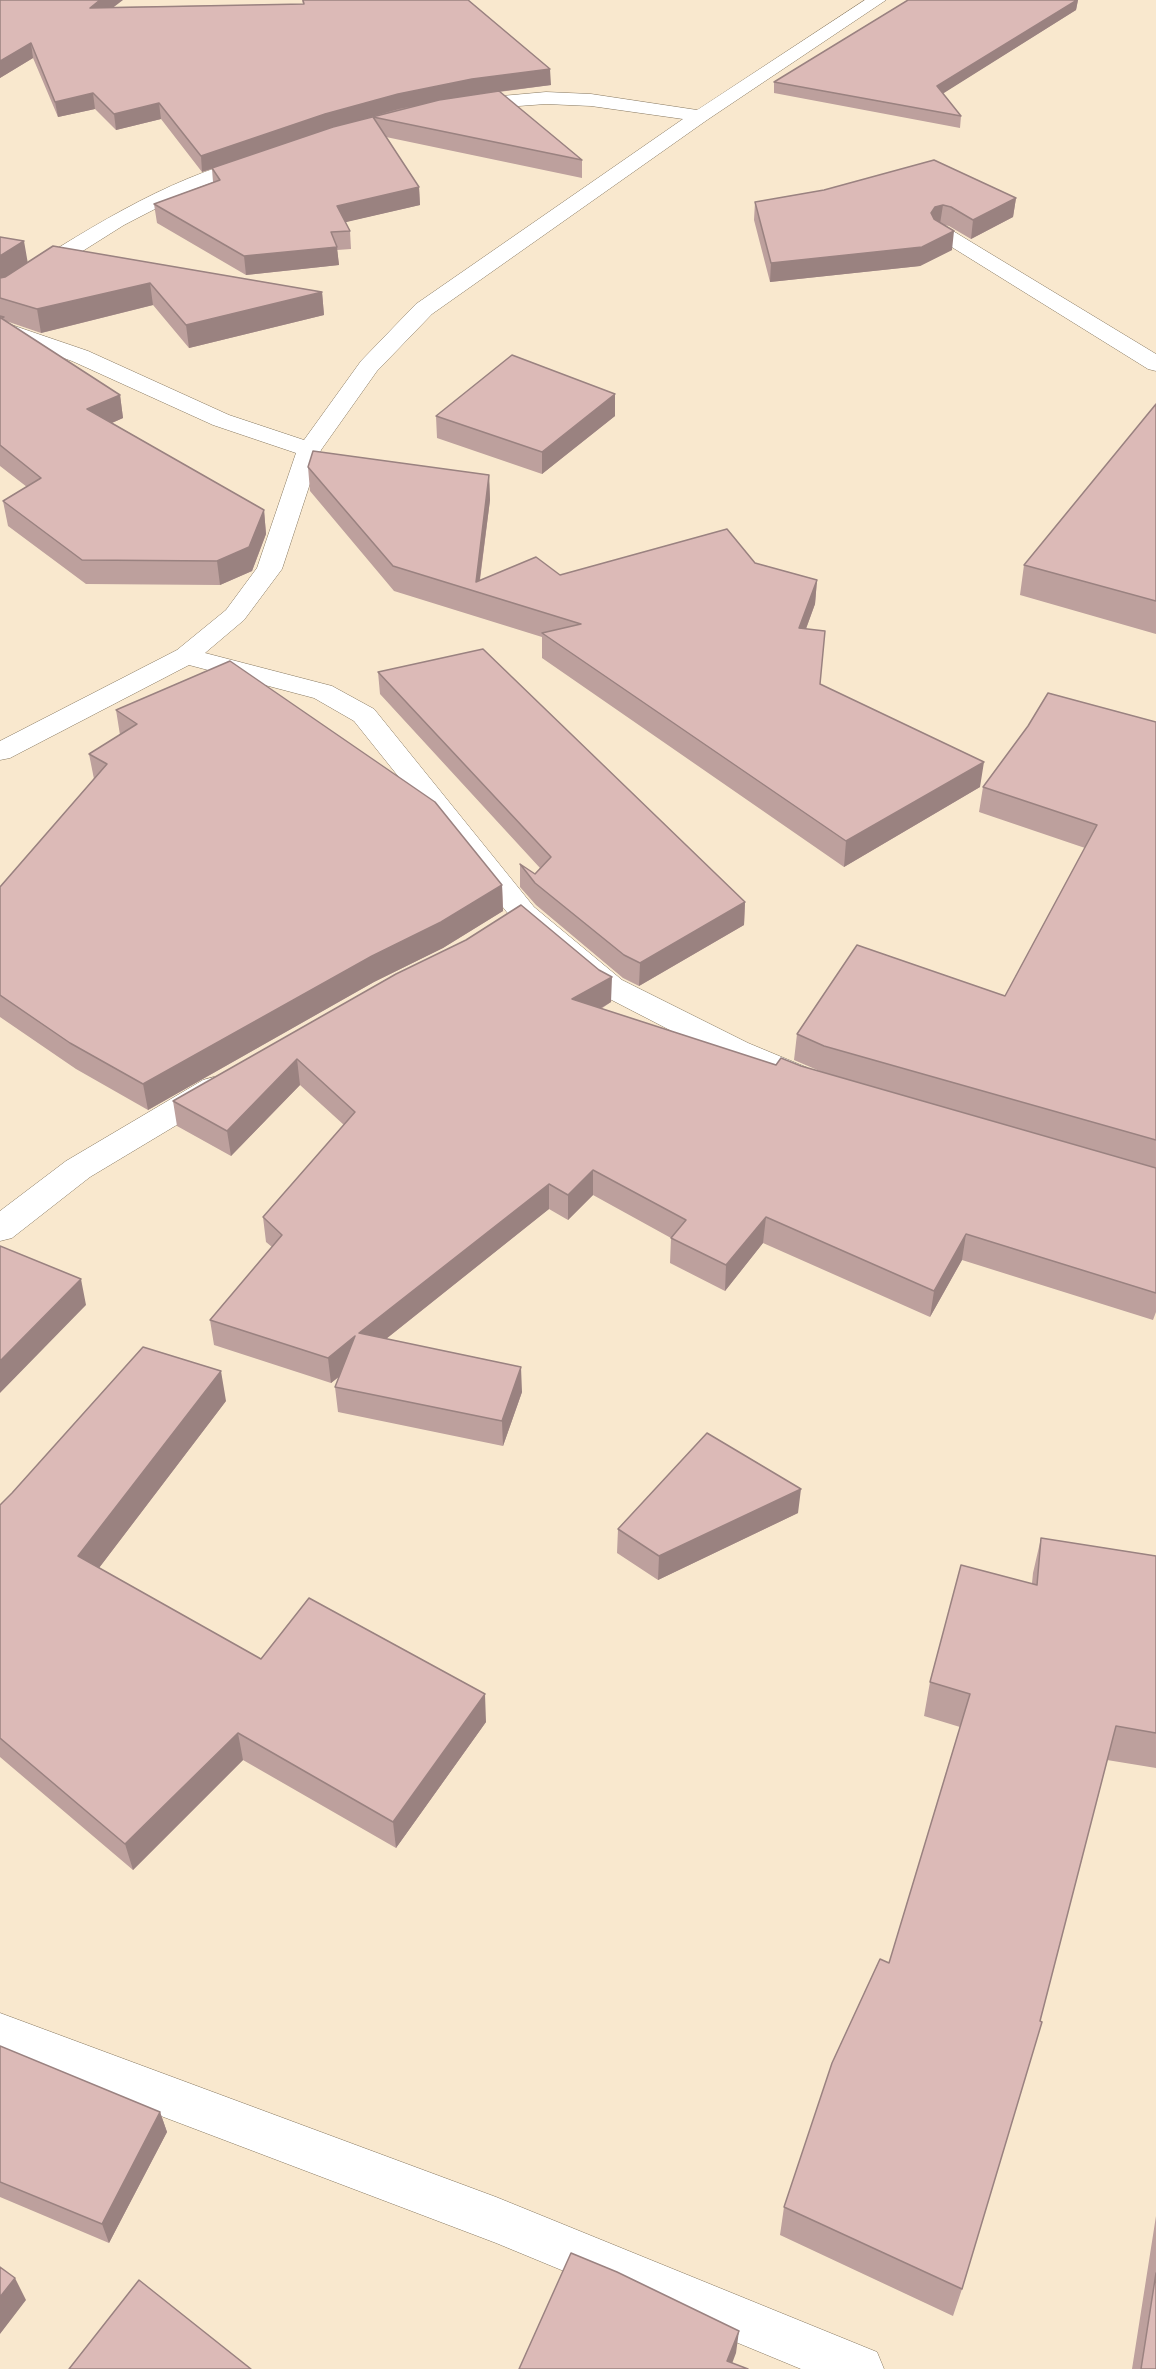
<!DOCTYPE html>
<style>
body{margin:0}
canvas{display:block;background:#f9e8ce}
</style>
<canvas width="1156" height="2369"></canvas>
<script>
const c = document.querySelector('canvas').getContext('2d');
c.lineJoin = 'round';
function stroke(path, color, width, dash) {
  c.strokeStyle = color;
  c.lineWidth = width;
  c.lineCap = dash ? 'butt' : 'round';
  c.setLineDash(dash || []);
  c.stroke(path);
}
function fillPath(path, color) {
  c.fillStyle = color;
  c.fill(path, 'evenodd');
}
const street = new Path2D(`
 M865,0H886L707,120L432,314L377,371L321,450L282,569L244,620L205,653L332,686L374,709L534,907L622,980L748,1043L808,1068L813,1076L808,1084L797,1087L786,1084L726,1059L600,994L514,921L354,721L314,698L189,665L10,758L0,760V741L177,650L226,610L257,568L296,453L213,425L72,361L0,335V321L88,351L229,415L304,440L361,361L416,304L683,119L591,106L546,104L464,110L457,108L454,104L457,100L546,92L591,94L697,110Z
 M256,156L263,158L266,162L263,166L180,196L124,225L8,298L0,299V284C81,234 162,179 256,156Z
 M941,226L948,228L1156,354V371L1148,369L934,236L931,232L934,228Z
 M214,1077L225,1080L230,1088L225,1096L90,1177L12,1238L0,1241V1211L66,1161L203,1080Z
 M0,2013L496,2197L877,2352L884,2369H801L496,2243L0,2055Z`);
stroke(street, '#877860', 1);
fillPath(street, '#fff');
fillPath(new Path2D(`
 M0,0L113,7L303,4L302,0H468L551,85L499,92L582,160V178L386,137L419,187L420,205L345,222L350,231L351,249L337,250L339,265L246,275L157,223L154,204L213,182L212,169L202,172L161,119L116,130L95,109L58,117L33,58L0,78Z
 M908,0H1078L1076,10L943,93L961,116L960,128L774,93V82Z
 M1016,198L1013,217L971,239L949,226L944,225L952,250L920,266L770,282L754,220L755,202Z
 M0,237L28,263L322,292L324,315L189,348L153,305L41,333L6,321L120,395L123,418L112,423L264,510L266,534L252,571L220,585L86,584L8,526L3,501L27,487L0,466Z
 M615,394V416L542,474L437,438L436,416Z
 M1156,404V634L1020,595L1024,565Z
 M308,467L489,475L490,500L480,580L755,563L817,580L815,604L806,629L820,684L980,787L844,867L542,658V637L394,591L310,491Z
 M378,672L745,902L744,925L639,986L623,978L536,905L520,887V864L535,874L540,868L380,694Z
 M116,710L502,885L503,911L443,948L374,982L148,1110L76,1069L0,1017V887L94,779L89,754L120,735Z
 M1156,722V1168L822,1072L794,1060L797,1034L1005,996L1085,848L979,812L983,787Z
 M396,974L611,1002L601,1009L776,1065L801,1066L1156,1168V1312L1153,1320L962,1260L930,1317L763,1243L725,1291L670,1263L671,1238L593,1195L568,1220L549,1209L386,1339L522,1392L503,1446L338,1412L335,1387L339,1377L331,1383L214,1345L210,1320L272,1247L266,1242L263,1217L344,1125L300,1085L231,1156L177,1126L173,1101Z
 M226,1401L99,1568L261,1659L486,1722L396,1848L243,1760L133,1870L0,1757V1505Z
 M798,1513L658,1580L617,1553L618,1529Z
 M1041,1538L1156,1556V1768L1107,1760L962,2289L953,2316L780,2235L784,2207L889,1963L960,1727L924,1716L930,1682L1032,1583L1033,1573Z
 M0,2046L160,2112L167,2132L109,2243L0,2197Z
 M1156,2216V2369H1132Z`), '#bda09d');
fillPath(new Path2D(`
 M100,0H123L93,23L90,8Z
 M1077,0H1078L1076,10L936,98L937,86Z
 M31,43L33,58L0,78V61Z
 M550,69L551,85L472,95L399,109L326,130L202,172L201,156L325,114L398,94L472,79Z
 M93,93L95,109L58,117L55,102Z
 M159,103L161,119L116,130L114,114Z
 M419,187L420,205L338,224L337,206Z
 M1016,198L1013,217L971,239L973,220Z
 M943,205L940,224L929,232L931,213L935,207Z
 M954,231L952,250L920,266L770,282L771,263Z
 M24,241L28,264L0,281V256Z
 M337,247L339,265L246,275L244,256Z
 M150,283L153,305L41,333L37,309Z
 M322,292L324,315L189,348L186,325Z
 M615,394V416L542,474V452Z
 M120,395L123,418L91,432L87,409Z
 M489,475L490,500L478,593L476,582Z
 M264,510L266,534L252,571L220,585L217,561Z
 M817,580L815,604L797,653L799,628Z
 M984,762L980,787L844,867L846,841Z
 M502,885L503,911L443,948L374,982L148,1110L143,1084L372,956Z
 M745,902L744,925L639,986L640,963Z
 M612,977L611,1002L572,1025V999Z
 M297,1059L300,1085L231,1156L227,1131Z
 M593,1170V1195L568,1220V1195Z
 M549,1184V1209L362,1358L359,1333Z
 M766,1217L763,1243L725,1291L726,1265Z
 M966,1234L962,1260L930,1317L934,1291Z
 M81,1279L86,1305L0,1393V1361Z
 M355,1336L358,1361L331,1383L328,1358Z
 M521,1367L522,1392L503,1446L502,1421Z
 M221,1371L226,1401L86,1585L78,1556Z
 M801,1489L798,1513L658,1580L659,1556Z
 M485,1694L486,1722L396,1848L393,1822Z
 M238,1733L243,1760L133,1870L125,1844Z
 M160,2112L167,2132L109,2243L102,2224Z
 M15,2278L26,2300L0,2334V2297Z
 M739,2331L736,2353L730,2369L727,2361Z`), '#9a8280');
const building = new Path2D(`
 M0,0H100L90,8L304,4L303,0H468L550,69L472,79L398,94L325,114L201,156L159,103L114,114L93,93L55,102L31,43L0,61Z
 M908,0H1077L937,86L961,116L774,82Z
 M499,91L582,160L373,117L419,187L337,206L350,231L331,232L337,247L244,256L154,204L220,180L212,168L333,127L439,100Z
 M934,160L1016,198L973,220L951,207L943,205L935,207L931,213L934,219L954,231L922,247L771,263L755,202L824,190Z
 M0,237L24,241L0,256Z
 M53,246L322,292L186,325L150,283L37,309L0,298V278L5,277Z
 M0,316L4,317L1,318L120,395L87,409L264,510L249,547L217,561L82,560L3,501L41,478L0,445Z
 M512,355L615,394L542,452L436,416Z
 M1156,404V601L1024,565Z
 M313,451L489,475L476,582L536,557L560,575L727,529L755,563L817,580L799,628L825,631L820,684L984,762L846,841L542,633L581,624L393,566L308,467Z
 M483,649L745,902L640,963L624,955L535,883L520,864L535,874L551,857L378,672Z
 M230,661L435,802L502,885L441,922L372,956L143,1084L70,1043L0,995V887L107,764L89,754L137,724L116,710Z
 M1048,693L1156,722V1140L824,1046L797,1034L857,945L1005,996L1097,825L983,787L1028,726Z
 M521,905L599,970L612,977L572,999L776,1065L781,1058L801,1066L1156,1168V1293L966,1234L934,1291L766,1217L726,1265L671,1238L686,1220L593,1170L568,1195L549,1184L359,1333L521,1367L502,1421L335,1387L355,1336L328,1358L210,1320L282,1235L263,1217L355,1112L297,1059L227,1131L173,1101L396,974L466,940Z
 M0,1246L81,1279L0,1361Z
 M143,1347L221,1371L78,1556L261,1659L309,1598L485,1694L393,1822L238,1733L125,1844L0,1738V1505L12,1493Z
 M707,1433L801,1489L659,1556L618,1529Z
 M1041,1538L1156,1556V1733L1116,1726L1040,2021L1042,2022L962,2289L784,2207L832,2063L880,1959L889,1963L970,1694L930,1682L961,1565L1037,1585Z
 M0,2046L160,2112L102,2224L0,2182Z
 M571,2253L617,2272L739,2331L727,2361L748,2369H519Z
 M0,2267L15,2278L0,2297Z
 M1156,2273V2369H1141Z
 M139,2280L251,2369H69Z`);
fillPath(building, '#dcbab7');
stroke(building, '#9a8280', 1.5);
</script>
